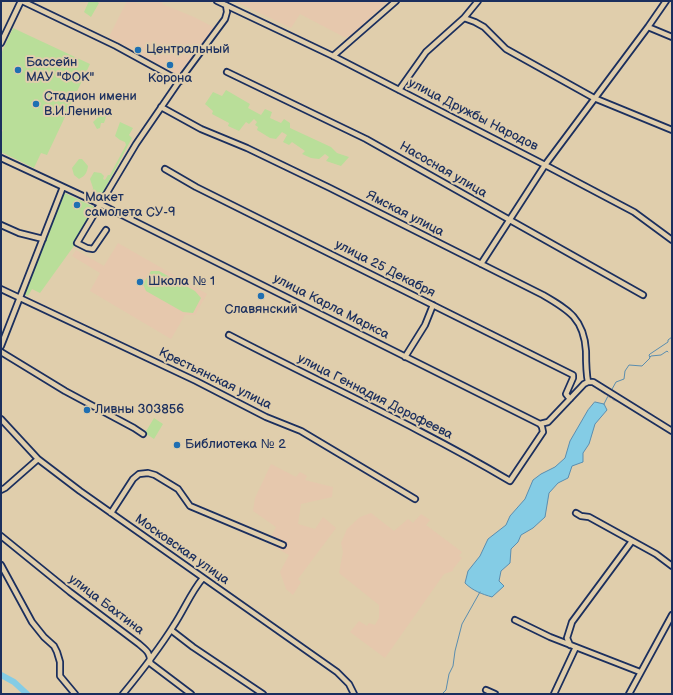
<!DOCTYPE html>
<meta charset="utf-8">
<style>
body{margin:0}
#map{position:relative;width:673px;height:695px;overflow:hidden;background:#e0ceac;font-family:"Balsamiq Sans",sans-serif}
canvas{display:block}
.frame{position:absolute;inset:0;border:2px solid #1b2f5e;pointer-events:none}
</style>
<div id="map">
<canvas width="673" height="695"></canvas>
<div class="frame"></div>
</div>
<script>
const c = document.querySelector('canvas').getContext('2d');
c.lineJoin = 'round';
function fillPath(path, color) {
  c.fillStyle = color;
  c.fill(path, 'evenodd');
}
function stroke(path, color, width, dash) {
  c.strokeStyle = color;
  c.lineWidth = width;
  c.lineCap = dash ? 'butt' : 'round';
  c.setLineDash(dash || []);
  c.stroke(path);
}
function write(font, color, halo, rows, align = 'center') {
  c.font = font + ' "Balsamiq Sans",sans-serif';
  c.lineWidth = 4;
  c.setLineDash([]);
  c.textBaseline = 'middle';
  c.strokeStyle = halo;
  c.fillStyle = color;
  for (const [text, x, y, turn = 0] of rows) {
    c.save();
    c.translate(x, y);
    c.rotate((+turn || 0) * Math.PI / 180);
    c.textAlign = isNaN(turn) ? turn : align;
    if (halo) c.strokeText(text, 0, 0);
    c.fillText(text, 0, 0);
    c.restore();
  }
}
fillPath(new Path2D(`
 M127,1H134L139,4L141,1H163L162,4L194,17L215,28L178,75L109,37Z
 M234,1H388L350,37H344L300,14L291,28Z
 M118,243L207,294L195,315H185L171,339L90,291L100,273L72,256L76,250L104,266Z
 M271,464L296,477L300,472L307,476L305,480L333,487L332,497L301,504L298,524L315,529L323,517L336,528L298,579L301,582L293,595L286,589L280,572L289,555L268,543L276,527L253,511L255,498Z
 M371,513L394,531L408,519L413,523L421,514L430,520L426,525L462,552L459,556L462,558L453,569V571L444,574L385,658L350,632L359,621L367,626L369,623L375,625L379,618V605L339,573L343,552L341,543L347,529L360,517Z`), '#e6c8ad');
fillPath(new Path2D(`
 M89,1H96L99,3L91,17L84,12Z
 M13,28L90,64L47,155L41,153L34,168L1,152V134L3,130L1,129V54Z
 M226,90L250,104L248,108L261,115L265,109L272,112L270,118L281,123L284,119L290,123V128L331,147L337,153L349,157L341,166L326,161L329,157L325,154L319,159L311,158L302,154L305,151L292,142L289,145L283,142L287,135L282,132L276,139L270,138L257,130L258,127L255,125L257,122L254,119L249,124L246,122L239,131L228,126L229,123L212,114L213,111L205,104L213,92L222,96Z
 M107,109L111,111L113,114L112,117H106L104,123H101L100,128L97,129L93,122Z
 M120,122L133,128L129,135L132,138L102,194L99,197L92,194L93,188L90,179L94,172L101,173L104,176L103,179L105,180L108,175H110L126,145L125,142L120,140L115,136Z
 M79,159H82L88,166C87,173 85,176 79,179L74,175L72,168Z
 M64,193L67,194L96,208L76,243L40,293L32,289L28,296L23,294L61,196Z
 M151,271H159L195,291L201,298L193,313L183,312L146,291L143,284Z
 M154,418L163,424L154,439L145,433Z`), '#b9de99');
const water = new Path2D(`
 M595,402L604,404L607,410L595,424L589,444L583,453V462L572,466L568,478L558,483L549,493L545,517L533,528L521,535L518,542L511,549L510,563L501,571L499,581L504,586L492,597C482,594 473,591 465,583L468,571L480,556L488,539L506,525L510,516L525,499L533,480L541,474L555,467L565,458L570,441L588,410Z`);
fillPath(water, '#84cce5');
stroke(water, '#5a8daf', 1);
stroke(new Path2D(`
 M650,357L651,356L661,355L667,351L668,352
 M611,391L616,382L624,379L625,371L629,365L642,366L650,358L649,355L650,354L668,342V340L672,337
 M604,404L609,394
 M442,694L446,690L449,674L453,666L455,651L462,624L480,592`), '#5a8daf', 1);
stroke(new Path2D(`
 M1,675L14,682L27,694`), '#84cce5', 6);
stroke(new Path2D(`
 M592,383L615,399H621`), '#b9ae9c', 4.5, [4.5, 2]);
const minor = new Path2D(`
 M22,1L116,46L180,81
 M217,1L333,56L545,165L634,212L672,240
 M464,18L475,22L484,27L506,49L594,98L672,130
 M648,27L672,37
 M1,43L21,1
 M333,56L396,1
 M227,72L366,139L643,295
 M399,90L426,52L464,18L478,1
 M161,107L201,129L247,148L330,188L543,295C569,310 584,319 586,351C586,362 586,372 588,382
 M1,158L100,204L540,424L548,422L584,384L588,382H593L672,431
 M165,169L196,187L571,374L573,375V378L566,394L570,399
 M1,225L19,233L43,239
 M106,230L93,249L87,248L77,243L136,144L182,77L225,19L227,12L226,5
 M481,264L545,165L648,27L666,1
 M1,289L196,381L266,417L301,431L415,499
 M229,335C323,384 419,427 510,481L543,432L542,427L540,424
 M1,346L63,187
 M1,352L65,391L134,428L143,434
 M405,357L425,325L433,305
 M1,419L38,459L80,491L337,672L349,684L354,694
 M1,490L5,488L38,459
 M111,513L133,479L139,474L148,473L155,475L178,489L190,506L283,545
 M576,513L581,516L589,517L656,554L672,566
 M1,536L70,592L139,644C146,650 151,653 150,663L191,694
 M1,565L32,622L44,637L54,646L57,652L60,662V676L75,694
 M515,620L550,637L640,672
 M171,630L193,647L263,694
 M570,645L567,638L572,622L632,541
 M486,690L495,694
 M123,694C141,672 159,649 174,625C184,610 191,592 203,578
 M554,694L576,647
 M629,694L672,615`);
stroke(minor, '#1b2f5e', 8);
stroke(minor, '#e0ceac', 4.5);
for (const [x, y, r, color] of [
 [138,50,4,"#1f6fb2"],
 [170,65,4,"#1f6fb2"],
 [18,70,4,"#1f6fb2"],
 [36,104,4,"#1f6fb2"],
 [77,205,4,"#1f6fb2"],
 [140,282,4,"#1f6fb2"],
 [261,296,4,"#1f6fb2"],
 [87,410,4,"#1f6fb2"],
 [177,445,4,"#1f6fb2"]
]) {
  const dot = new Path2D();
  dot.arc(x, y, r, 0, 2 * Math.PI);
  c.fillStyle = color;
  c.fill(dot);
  stroke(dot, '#e0ceac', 1.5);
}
write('13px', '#1b2f5e', '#e0ceac', [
 ["Центральный",146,50],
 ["Бассейн",26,63],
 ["МАУ \"ФОК\"",26,78],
 ["Корона",170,79,"center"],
 ["Стадион имени",44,97],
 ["В.И.Ленина",44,112],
 ["Макет",85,198],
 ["самолета СУ-9",85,213],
 ["Школа № 1",148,282],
 ["Славянский",261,310,"center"],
 ["Ливны 303856",95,410],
 ["Библиотека № 2",185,445]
], 'left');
write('13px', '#1b2f5e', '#e0ceac', [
 ["улица Дружбы Народов",473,115,27],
 ["Насосная улица",443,170,30],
 ["Ямская улица",405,214,27],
 ["улица 25 Декабря",385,269,27],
 ["улица Карла Маркса",331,307,27],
 ["Крестьянская улица",215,379,26],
 ["улица Геннадия Дорофеева",375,397,27],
 ["Московская улица",182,550,35],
 ["улица Бахтина",106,605,37]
]);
</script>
